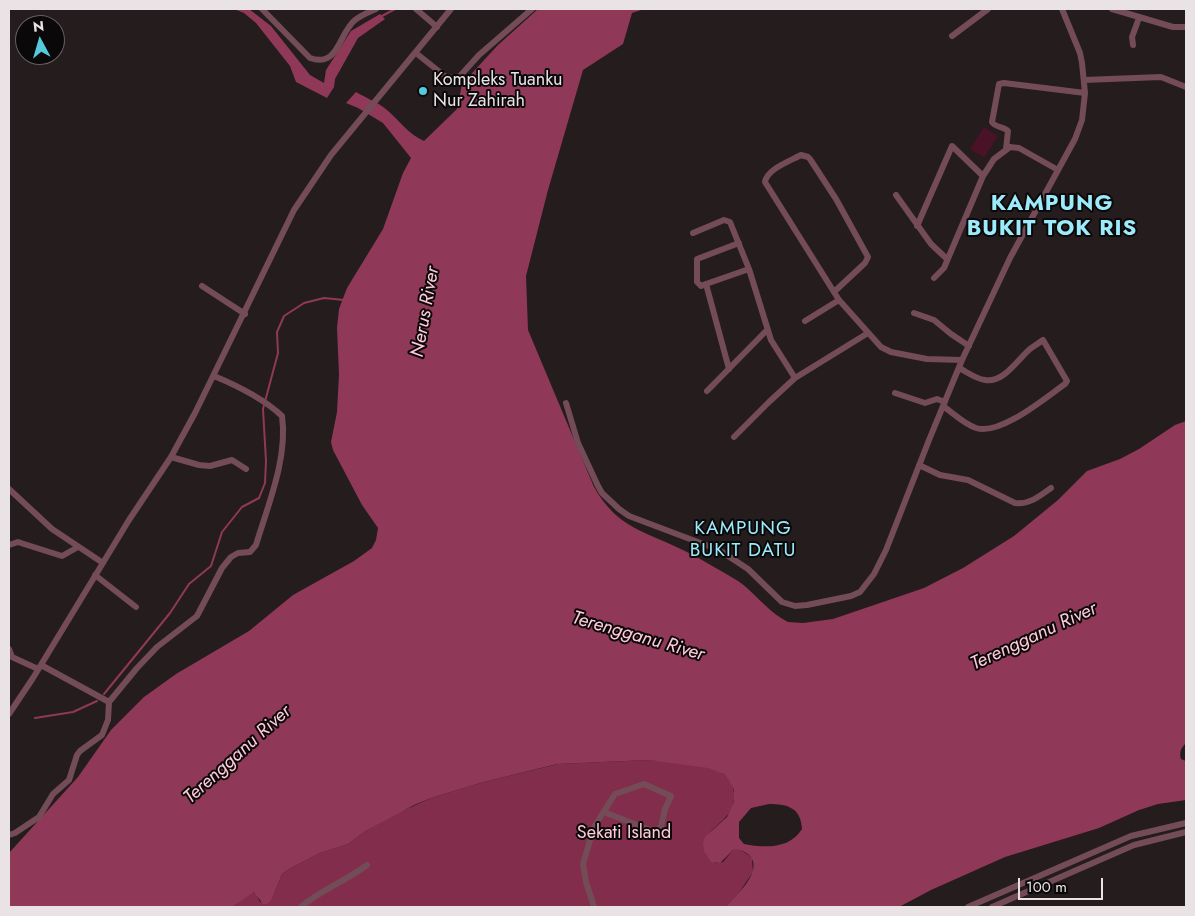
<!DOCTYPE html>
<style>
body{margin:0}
#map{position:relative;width:1195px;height:916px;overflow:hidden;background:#251c1e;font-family:Jost,sans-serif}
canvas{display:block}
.frame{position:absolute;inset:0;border:10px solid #eae3e5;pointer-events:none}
.north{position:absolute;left:15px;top:15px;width:50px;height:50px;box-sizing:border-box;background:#0b0809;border:1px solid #646061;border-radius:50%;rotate:354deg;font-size:14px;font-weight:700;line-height:20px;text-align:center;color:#eae3e5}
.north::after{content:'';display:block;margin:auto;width:18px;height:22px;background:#54cade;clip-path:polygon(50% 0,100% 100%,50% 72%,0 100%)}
.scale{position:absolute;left:1018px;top:878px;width:85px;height:22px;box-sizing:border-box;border:2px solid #eae3e5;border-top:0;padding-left:6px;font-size:15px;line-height:18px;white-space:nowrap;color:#eae3e5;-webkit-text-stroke:4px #0b0809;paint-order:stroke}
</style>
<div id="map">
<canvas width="1195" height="916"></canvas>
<div class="frame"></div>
<div class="north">N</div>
<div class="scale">100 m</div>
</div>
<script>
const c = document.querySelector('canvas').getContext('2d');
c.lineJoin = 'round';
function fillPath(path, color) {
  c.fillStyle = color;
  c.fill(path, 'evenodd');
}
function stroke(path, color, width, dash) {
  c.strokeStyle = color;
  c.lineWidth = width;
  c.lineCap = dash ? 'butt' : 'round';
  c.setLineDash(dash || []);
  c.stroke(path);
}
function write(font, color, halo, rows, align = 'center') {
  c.font = font + ' Jost,sans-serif';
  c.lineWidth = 4;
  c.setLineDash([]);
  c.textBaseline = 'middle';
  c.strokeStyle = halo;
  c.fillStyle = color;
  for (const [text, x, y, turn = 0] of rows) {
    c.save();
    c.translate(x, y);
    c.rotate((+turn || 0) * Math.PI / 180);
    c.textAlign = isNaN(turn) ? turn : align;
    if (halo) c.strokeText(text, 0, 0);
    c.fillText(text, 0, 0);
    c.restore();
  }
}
fillPath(new Path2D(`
 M984,127L998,136L984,158L970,149Z`), '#491227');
fillPath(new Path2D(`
 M649,760C669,761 710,763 725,775C730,779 733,786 734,793C736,811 723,820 711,831L715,863L723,862L733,850C740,848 746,853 752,858L753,872L738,894L725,907H232L252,892L256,893L260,902L272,899L282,874L289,869L320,853L348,844L364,832L398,813L431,798L480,783L558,764Z`), '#832d4d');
fillPath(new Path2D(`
 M234,9H249L271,26L310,75L324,83L326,70L351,31L380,14L385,19L358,38L335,79L334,87L327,98L296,82L290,66L256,23L244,13Z
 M538,9H644L632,13L623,44L583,70L548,190L526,276L528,330L594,487C618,529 645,531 685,551C703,560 721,571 738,581C754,592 765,608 781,618L788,622L803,623L833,619L924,588L963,568L1014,536L1058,500L1087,471L1120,459L1139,449L1175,425L1186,421V743C1181,748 1179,752 1181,759L1186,761V800L1158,804L1139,810L1099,828L1005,857L931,890L899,907H725C736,896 766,869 748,854C743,850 738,849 733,850L720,863L711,862L704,851L703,843L705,837L727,817L734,802V790L729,780L724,774L708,768L649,760L557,764L480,783L431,798L414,805L364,832L348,844L320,853L289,869L282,874L272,899L267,904H263L254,892L232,907H9V853L78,777L111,730L144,697L176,674L249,631L293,595L354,561L372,548L376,540L378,528L362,505L333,450L331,442L337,412L339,374L337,328L339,309L347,288L383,229L403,173L411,158L383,123L358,108L346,103L356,92C366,98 379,103 387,110C400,121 408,134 424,141L457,109L462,84L498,45ZM769,804C788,804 801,808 802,829C790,849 765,848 744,844L739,838V822L751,808Z`), '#903858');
stroke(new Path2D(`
 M382,16L395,9
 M104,694L170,613L189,584L211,566L222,532L242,507L259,498L265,483L266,461L263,409L278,353L277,332L284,316L304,303L324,298L344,300
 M35,718L73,712L97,701`), '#903858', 2);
stroke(new Path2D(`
 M262,9L310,58C339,68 338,34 355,20C361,15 369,12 376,9
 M416,9L437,27
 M1112,9L1173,27H1186
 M952,36L988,9
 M1133,45L1132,37L1139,18
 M416,53L446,77L456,78L460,76L479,55L532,9
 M1084,80L1161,77L1186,87
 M1006,149L1008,131C1004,126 995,128 992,122L999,84L1004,83L1085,93
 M896,195L931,244L947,259
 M917,226L952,146L983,176
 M693,233L724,220L730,222L749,269L771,340L795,378
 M739,243L697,259V282L701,286L706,284L749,269
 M934,278L944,268L983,176L994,159L1010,147L1019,148L1058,170
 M706,284L729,369
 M202,286L245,314
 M835,291L865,263L868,257L836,199L810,159L808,157L801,155C790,161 767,169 765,182L839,300L881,347L891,352L927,359L962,360
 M914,313L934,320L951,334L969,346
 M805,321L839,300
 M707,391L767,330
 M895,393L925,403L937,399L945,402
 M566,403L578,443L598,486L602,493L619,509L629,516L719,550L748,569L782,602L795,606L807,605L851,596L860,592L874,574L886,550L929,440L962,360L1010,258L1075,139L1082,120L1085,93L1082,63L1080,53L1062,9
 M943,406C953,413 964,424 976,428C1000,436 1045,398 1065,384L1067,381L1043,340C1039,343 1034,346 1030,349C1017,360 1004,383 985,380C976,379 967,372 959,368
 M734,437L769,402L795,378L868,333
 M171,457L199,465L210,466L232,460L246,469
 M919,465L940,475L968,480L1015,503C1029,505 1040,496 1051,488
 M9,489L52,529L103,563
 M9,545L18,542L24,544L62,556L78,547
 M95,575L136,607
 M9,649L12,657L38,669
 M41,665L109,702
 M9,714L33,678L129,520L171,457L195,413L294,210L331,155L451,9
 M9,835L15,833L39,817L53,794L69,780L77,755L80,751L102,735L108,720L109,702L137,668L157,647L197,616L222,568L231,557L238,553L250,552L256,545C268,505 288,458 282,416C263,398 238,386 214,376
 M301,907C320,890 346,881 367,865
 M594,907L586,882L583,864L594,827L615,794L644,784L671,796L665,809L661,827L655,832L604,812
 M968,907L1131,836L1186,823
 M992,907L1134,845L1186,832`), '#734c57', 6);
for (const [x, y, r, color] of [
 [423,91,5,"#54cade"]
]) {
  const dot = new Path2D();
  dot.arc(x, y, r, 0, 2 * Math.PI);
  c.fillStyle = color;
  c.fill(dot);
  stroke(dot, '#0b0809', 2);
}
write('18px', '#eae3e5', '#0b0809', [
 ["Kompleks Tuanku",433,81],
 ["Nur Zahirah",433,102]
], 'left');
write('18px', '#fecbd9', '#0b0809', [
 ["Sekati Island",624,834]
]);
write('italic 19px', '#ffcbd9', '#0b0809', [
 ["Nerus River",426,312,-80],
 ["Terengganu River",638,637,16],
 ["Terengganu River",1034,637,-25],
 ["Terengganu River",238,755,-42]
]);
c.letterSpacing = '1px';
write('19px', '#9cebfa', '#0b0809', [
 ["KAMPUNG",743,529],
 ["BUKIT DATU",743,551]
]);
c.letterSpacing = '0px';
c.letterSpacing = '1px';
write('bold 22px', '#9cebfa', '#0b0809', [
 ["KAMPUNG",1052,205],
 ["BUKIT TOK RIS",1052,230]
]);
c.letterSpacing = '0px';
</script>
